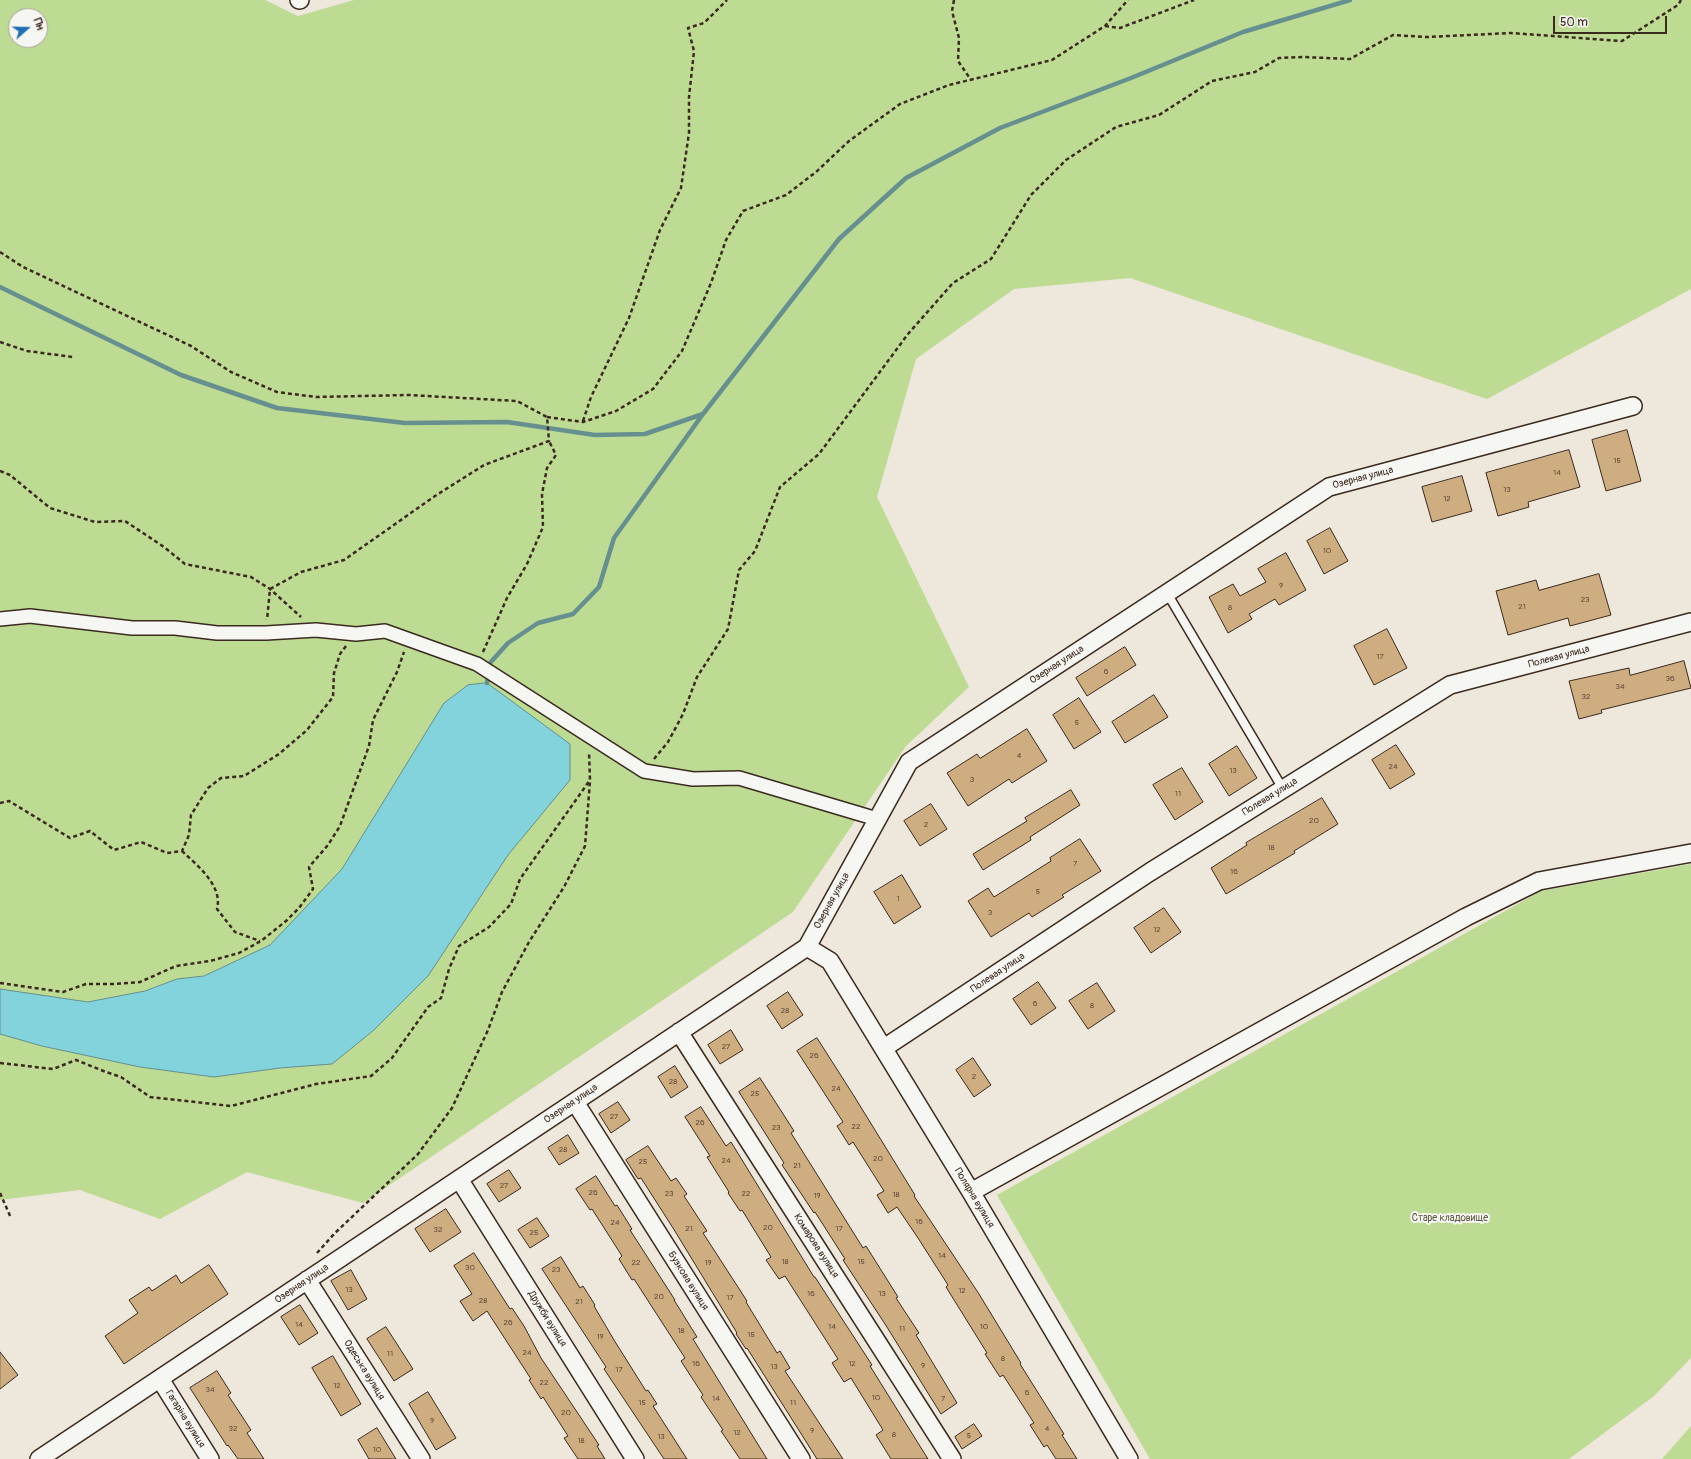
<!DOCTYPE html>
<meta charset="utf-8">
<style>
body{margin:0}
#map{position:relative;width:1691px;height:1459px;overflow:hidden;background:#eee7db;font-family:Pangolin,sans-serif}
canvas{display:block}
.north{position:absolute;left:8px;top:8px;width:40px;height:40px;box-sizing:border-box;background:#f6f6f2;border:1px solid #aba49d;border-radius:50%;rotate:70deg;font-size:11px;font-weight:700;line-height:16px;text-align:center;color:#3b2a1e}
.north::after{content:'';display:block;margin:auto;width:14px;height:18px;background:#1f6fb2;clip-path:polygon(50% 0,100% 100%,50% 72%,0 100%)}
.scale{position:absolute;left:1553px;top:16px;width:114px;height:18px;box-sizing:border-box;border:2px solid #3b2a1e;border-top:0;padding-left:5px;font-size:12px;line-height:14px;white-space:nowrap;color:#3b2a1e;-webkit-text-stroke:3px #f6f6f2;paint-order:stroke}
</style>
<div id="map">
<canvas width="1691" height="1459"></canvas>
<div class="north">Пн</div>
<div class="scale">50 m</div>
</div>
<script>
const c = document.querySelector('canvas').getContext('2d');
c.lineJoin = 'round';
function fillPath(path, color) {
  c.fillStyle = color;
  c.fill(path, 'evenodd');
}
function stroke(path, color, width, dash) {
  c.strokeStyle = color;
  c.lineWidth = width;
  c.lineCap = dash ? 'butt' : 'round';
  c.setLineDash(dash || []);
  c.stroke(path);
}
function write(font, color, halo, rows, align = 'center') {
  c.font = font + ' Pangolin,sans-serif';
  c.lineWidth = 4;
  c.setLineDash([]);
  c.textBaseline = 'middle';
  c.strokeStyle = halo;
  c.fillStyle = color;
  for (const [text, x, y, turn = 0] of rows) {
    c.save();
    c.translate(x, y);
    c.rotate((+turn || 0) * Math.PI / 180);
    c.textAlign = isNaN(turn) ? turn : align;
    if (halo) c.strokeText(text, 0, 0);
    c.fillText(text, 0, 0);
    c.restore();
  }
}
fillPath(new Path2D(`
 M0,0H265L298,16L354,0H1691V289L1487,399L1130,278L1014,289L916,359L877,497L969,687L906,746L793,912L363,1203L247,1172L160,1219L80,1190L0,1200ZM16,16H40V40H16Z
 M1691,864V1358L1654,1396L1569,1459H1150L997,1195L1541,891Z
 M1691,1426V1459H1662Z`), '#bddb93');
const water = new Path2D(`
 M487,683L570,744V780L508,855L428,976L374,1030L332,1064L280,1068L214,1077L140,1067L42,1046L0,1034V989L88,1002L145,991L177,979L204,976L270,945L342,869L444,703L468,685Z`);
fillPath(water, '#82d3dc');
stroke(water, '#668f90', 1);
stroke(new Path2D(`
 M0,287L181,375L277,408L405,423L507,422L595,435L645,434L703,414
 M487,683L490,663L508,643L538,623L573,614L599,587L614,538L703,414L839,239L906,178L1000,128L1131,78L1243,32L1350,0`), '#668f90', 4.5);
const building = new Path2D(`
 M1627,430L1641,481L1606,491L1592,440Z
 M1569,450L1580,487L1528,502L1529,507L1498,516L1486,473Z
 M1462,476L1472,511L1432,522L1422,487Z
 M1330,528L1348,561L1324,574L1307,541Z
 M1286,553L1306,590L1279,605L1275,599L1249,614L1252,619L1228,633L1209,597L1233,584L1240,596L1266,582L1258,569Z
 M1599,574L1611,615L1570,626L1568,618L1508,635L1496,591L1536,580L1539,590Z
 M1387,629L1407,668L1374,685L1354,646Z
 M1125,647L1136,665L1087,696L1076,678Z
 M1684,661L1691,688L1601,710L1602,713L1579,719L1569,681L1629,668L1630,675Z
 M1154,695L1168,717L1125,743L1112,722Z
 M1079,698L1101,732L1074,749L1053,715Z
 M1027,729L1047,761L1012,783L1009,779L968,806L947,773L977,754L980,758Z
 M1396,745L1415,774L1390,789L1372,760Z
 M1237,746L1257,778L1229,796L1209,764Z
 M1182,768L1203,802L1175,820L1153,785Z
 M1071,790L1080,805L1030,837L1031,840L983,870L973,854L1027,821L1025,818Z
 M1322,798L1338,824L1294,851L1295,853L1226,894L1211,868L1247,845L1246,843Z
 M931,804L947,829L920,846L904,821Z
 M1080,839L1101,871L1062,895L1064,897L1032,917L1029,913L991,937L968,901L988,888L994,897L1051,861L1050,858Z
 M902,875L921,907L894,924L874,892Z
 M1164,908L1181,932L1151,953L1134,928Z
 M1038,982L1056,1008L1031,1025L1013,999Z
 M1097,983L1115,1011L1088,1029L1069,1001Z
 M788,992L803,1015L782,1029L767,1006Z
 M731,1030L743,1050L720,1064L708,1045Z
 M817,1038L854,1096L915,1195L914,1196L979,1294L1021,1363L1020,1364L1064,1434L1062,1435L1077,1459H1056L1047,1445L1044,1447L1030,1425L1034,1423L1003,1375L1000,1377L985,1354L987,1353L946,1287L948,1285L918,1238L897,1207L888,1213L877,1195L884,1191L853,1142L849,1145L837,1126L843,1122L797,1051Z
 M973,1058L991,1085L974,1097L956,1070Z
 M675,1066L688,1087L671,1098L658,1077Z
 M760,1078L794,1131L791,1133L833,1200L863,1248L866,1246L898,1297L896,1298L919,1333L916,1335L957,1403L941,1414L885,1324L843,1260L845,1259L815,1212L814,1213L782,1165L784,1163L739,1092Z
 M618,1102L630,1120L611,1133L599,1114Z
 M701,1107L726,1146L731,1142L814,1277H815L872,1365L870,1366L928,1459H891L876,1435L883,1430L851,1378L844,1382L832,1363L838,1359L785,1276L779,1279L766,1260L771,1257L742,1210L740,1211L728,1193L729,1192L707,1157L710,1156L685,1117Z
 M568,1135L579,1153L559,1165L548,1148Z
 M648,1146L671,1181L676,1178L687,1194L684,1196L707,1231L703,1233L747,1301L746,1302L777,1353L780,1351L790,1368L785,1371L843,1459H817L747,1348L746,1349L736,1334L737,1333L673,1228L641,1178L638,1179L626,1160Z
 M509,1170L521,1188L499,1202L487,1184Z
 M596,1176L615,1206L617,1205L632,1229L630,1230L675,1300H674L697,1337L693,1339L767,1459H740L721,1431L723,1430L701,1397L703,1395L681,1361L685,1358L634,1279L632,1280L619,1259L622,1256L592,1209L590,1210L576,1189Z
 M446,1209L461,1232L430,1252L415,1229Z
 M537,1218L549,1236L530,1248L518,1230Z
 M474,1253L510,1309L512,1308L524,1326L541,1358L599,1445L597,1446L605,1459H578L564,1438L568,1436L543,1397L541,1399L529,1380L531,1379L487,1311L473,1321L460,1301L472,1294L454,1266Z
 M561,1257L580,1288L583,1286L595,1305L594,1306L614,1340L646,1391L648,1390L657,1404L653,1406L687,1459H664L604,1369L606,1367L542,1269Z
 M209,1265L228,1294L124,1364L105,1336L138,1313L129,1300L149,1287L152,1291L176,1275L181,1283Z
 M351,1270L367,1299L348,1310L331,1281Z
 M300,1305L318,1333L299,1345L281,1317Z
 M386,1327L413,1369L394,1381L367,1339Z
 M0,1352L18,1375L0,1389Z
 M333,1356L361,1404L341,1416L312,1368Z
 M217,1371L231,1393L228,1395L251,1430L247,1433L264,1459H238L228,1445L227,1446L190,1388Z
 M428,1392L456,1438L436,1450L409,1404Z
 M974,1424L982,1436L962,1449L955,1437Z
 M377,1428L396,1459H369L358,1440Z`);
fillPath(building, '#cead81');
stroke(building, '#3b2a1e', 1);
const service = new Path2D(`
 M1167,593L1283,789`);
const pedestrian = new Path2D(`
 M0,619L30,616L132,628H175L217,633H266L316,630L356,634L385,631L477,664L644,771L693,779L739,778L877,819`);
const minor = new Path2D(`
 M299,0H300
 M807,947L830,961L971,1192L1129,1459
 M679,1032L952,1459
 M884,1048L1150,872L1450,685L1691,622
 M575,1102L801,1459
 M459,1179L635,1459
 M971,1192L1466,917L1539,881L1691,853
 M307,1280L421,1459
 M160,1379L210,1459
 M39,1459L807,947L909,762L1329,487L1633,406`);
stroke(service, '#3b2a1e', 11);
stroke(pedestrian, '#3b2a1e', 16);
stroke(minor, '#3b2a1e', 20);
stroke(new Path2D(`
 M954,0L952,11L959,38L958,61L971,80
 M1105,26L1120,28L1194,0
 M0,252L23,267L191,346L231,372L277,392L316,397L409,395L517,401L547,417L549,441L484,465L435,496L344,560L301,572L270,589L267,620
 M0,342L27,351L73,357
 M547,417L583,422L616,411L653,389L682,351L711,283L726,240L743,211L786,195L816,172L849,141L900,104L949,85L1052,60L1105,26L1128,0
 M583,421L591,397L629,318L660,230L681,188L689,133V97L694,51L688,28L704,23L727,0
 M0,471L10,475L50,508L95,522L125,521L164,547L185,564L251,577L270,589L301,617
 M483,652L507,598L527,564L543,527L542,494L547,468L556,455L549,441
 M654,759L668,742L683,714L697,677L728,629L739,570L755,551L780,487L819,454L908,334L953,283L991,259L1031,195L1066,160L1116,127L1159,115L1212,81L1255,72L1279,58L1303,57L1350,59L1393,35L1427,37L1511,33L1622,41L1678,5L1681,0
 M0,803L9,801L70,838L90,831L114,850L141,842L167,853L182,851L189,835L191,815L208,788L221,778L244,776L279,754L307,730L333,697L334,673L340,654L346,646
 M182,851C198,866 223,886 217,909L235,932L260,941
 M0,983L63,992L86,984H114L140,982L176,966L210,961L239,953L261,941L286,921L299,908L313,889L309,867L328,845L340,826L369,746L373,720L397,672L404,652
 M0,1063L53,1069L76,1060L106,1072L121,1077L150,1097L231,1106L316,1084L371,1076L392,1058L428,1007L441,998L449,969L459,946L489,927L511,904L520,879L590,780L589,752
 M0,1193L11,1218
 M317,1253L334,1234L418,1154L452,1108L488,1030L502,992L529,942L564,887L585,846L590,781`), '#3b2a1e', 2.5, [4, 3]);
stroke(service, '#f6f6f2', 8);
stroke(pedestrian, '#f6f6f2', 13);
stroke(minor, '#f6f6f2', 17);
write('8px', '#604b37', null, [
 ["15",1617,461],
 ["14",1557,473],
 ["13",1507,490],
 ["12",1447,499],
 ["10",1327,551],
 ["9",1281,586],
 ["23",1585,600],
 ["21",1522,607],
 ["8",1230,608],
 ["17",1380,657],
 ["6",1106,672],
 ["36",1670,679],
 ["34",1620,687],
 ["32",1586,697],
 ["5",1077,723],
 ["4",1019,756],
 ["24",1393,767],
 ["13",1233,771],
 ["3",972,780],
 ["11",1178,794],
 ["20",1314,821],
 ["2",926,825],
 ["18",1271,848],
 ["7",1075,864],
 ["16",1234,872],
 ["5",1038,892],
 ["1",898,899],
 ["3",990,913],
 ["12",1157,930],
 ["6",1035,1004],
 ["8",1092,1006],
 ["28",785,1011],
 ["27",726,1047],
 ["26",814,1056],
 ["2",974,1077],
 ["28",673,1082],
 ["24",836,1089],
 ["25",755,1094],
 ["27",614,1117],
 ["26",700,1123],
 ["22",856,1127],
 ["23",776,1128],
 ["28",563,1150],
 ["20",878,1159],
 ["24",726,1161],
 ["25",643,1162],
 ["21",797,1166],
 ["27",504,1186],
 ["26",593,1193],
 ["23",669,1194],
 ["22",746,1194],
 ["18",896,1195],
 ["19",817,1196],
 ["16",919,1222],
 ["24",615,1223],
 ["20",768,1228],
 ["21",689,1229],
 ["17",839,1229],
 ["32",438,1230],
 ["25",534,1233],
 ["14",942,1256],
 ["18",785,1262],
 ["15",861,1262],
 ["22",636,1263],
 ["19",708,1263],
 ["30",470,1268],
 ["23",556,1270],
 ["13",349,1290],
 ["12",962,1291],
 ["16",811,1294],
 ["13",882,1294],
 ["20",659,1297],
 ["17",730,1298],
 ["28",483,1301],
 ["21",579,1302],
 ["26",508,1323],
 ["14",299,1325],
 ["14",832,1327],
 ["10",984,1327],
 ["11",902,1329],
 ["18",681,1331],
 ["15",751,1335],
 ["19",600,1337],
 ["24",527,1353],
 ["11",390,1354],
 ["8",1003,1359],
 ["16",696,1364],
 ["12",852,1364],
 ["9",923,1366],
 ["13",774,1367],
 ["17",619,1370],
 ["22",544,1383],
 ["12",337,1386],
 ["34",210,1390],
 ["6",1027,1393],
 ["10",876,1398],
 ["14",716,1399],
 ["7",943,1399],
 ["15",642,1403],
 ["11",793,1403],
 ["20",566,1413],
 ["9",432,1421],
 ["32",233,1429],
 ["4",1047,1429],
 ["9",812,1431],
 ["12",737,1433],
 ["8",894,1435],
 ["5",969,1436],
 ["13",661,1437],
 ["18",581,1441],
 ["10",377,1450]
]);
write('10px', '#3b2a1e', '#f6f6f2', [
 ["Озерная улица",1363,478,-15],
 ["Полевая улица",1559,657,-15],
 ["Озерная улица",1057,665,-33],
 ["Полевая улица",1270,797,-32],
 ["Озерная улица",832,901,-61],
 ["Полевая улица",998,973,-34],
 ["Озерная улица",571,1104,-34],
 ["Полярна вулиця",974,1198,59],
 ["Комарова вулиця",816,1246,57],
 ["Бузкова вулиця",688,1281,58],
 ["Озерная улица",302,1284,-34],
 ["Дружби вулиця",547,1319,58],
 ["Одеська вулиця",364,1370,58],
 ["Гагаріна вулиця",185,1419,58]
]);
write('10px', '#5c563b', '#f6f6f2', [
 ["Старе кладовище",1450,1218]
]);
</script>
